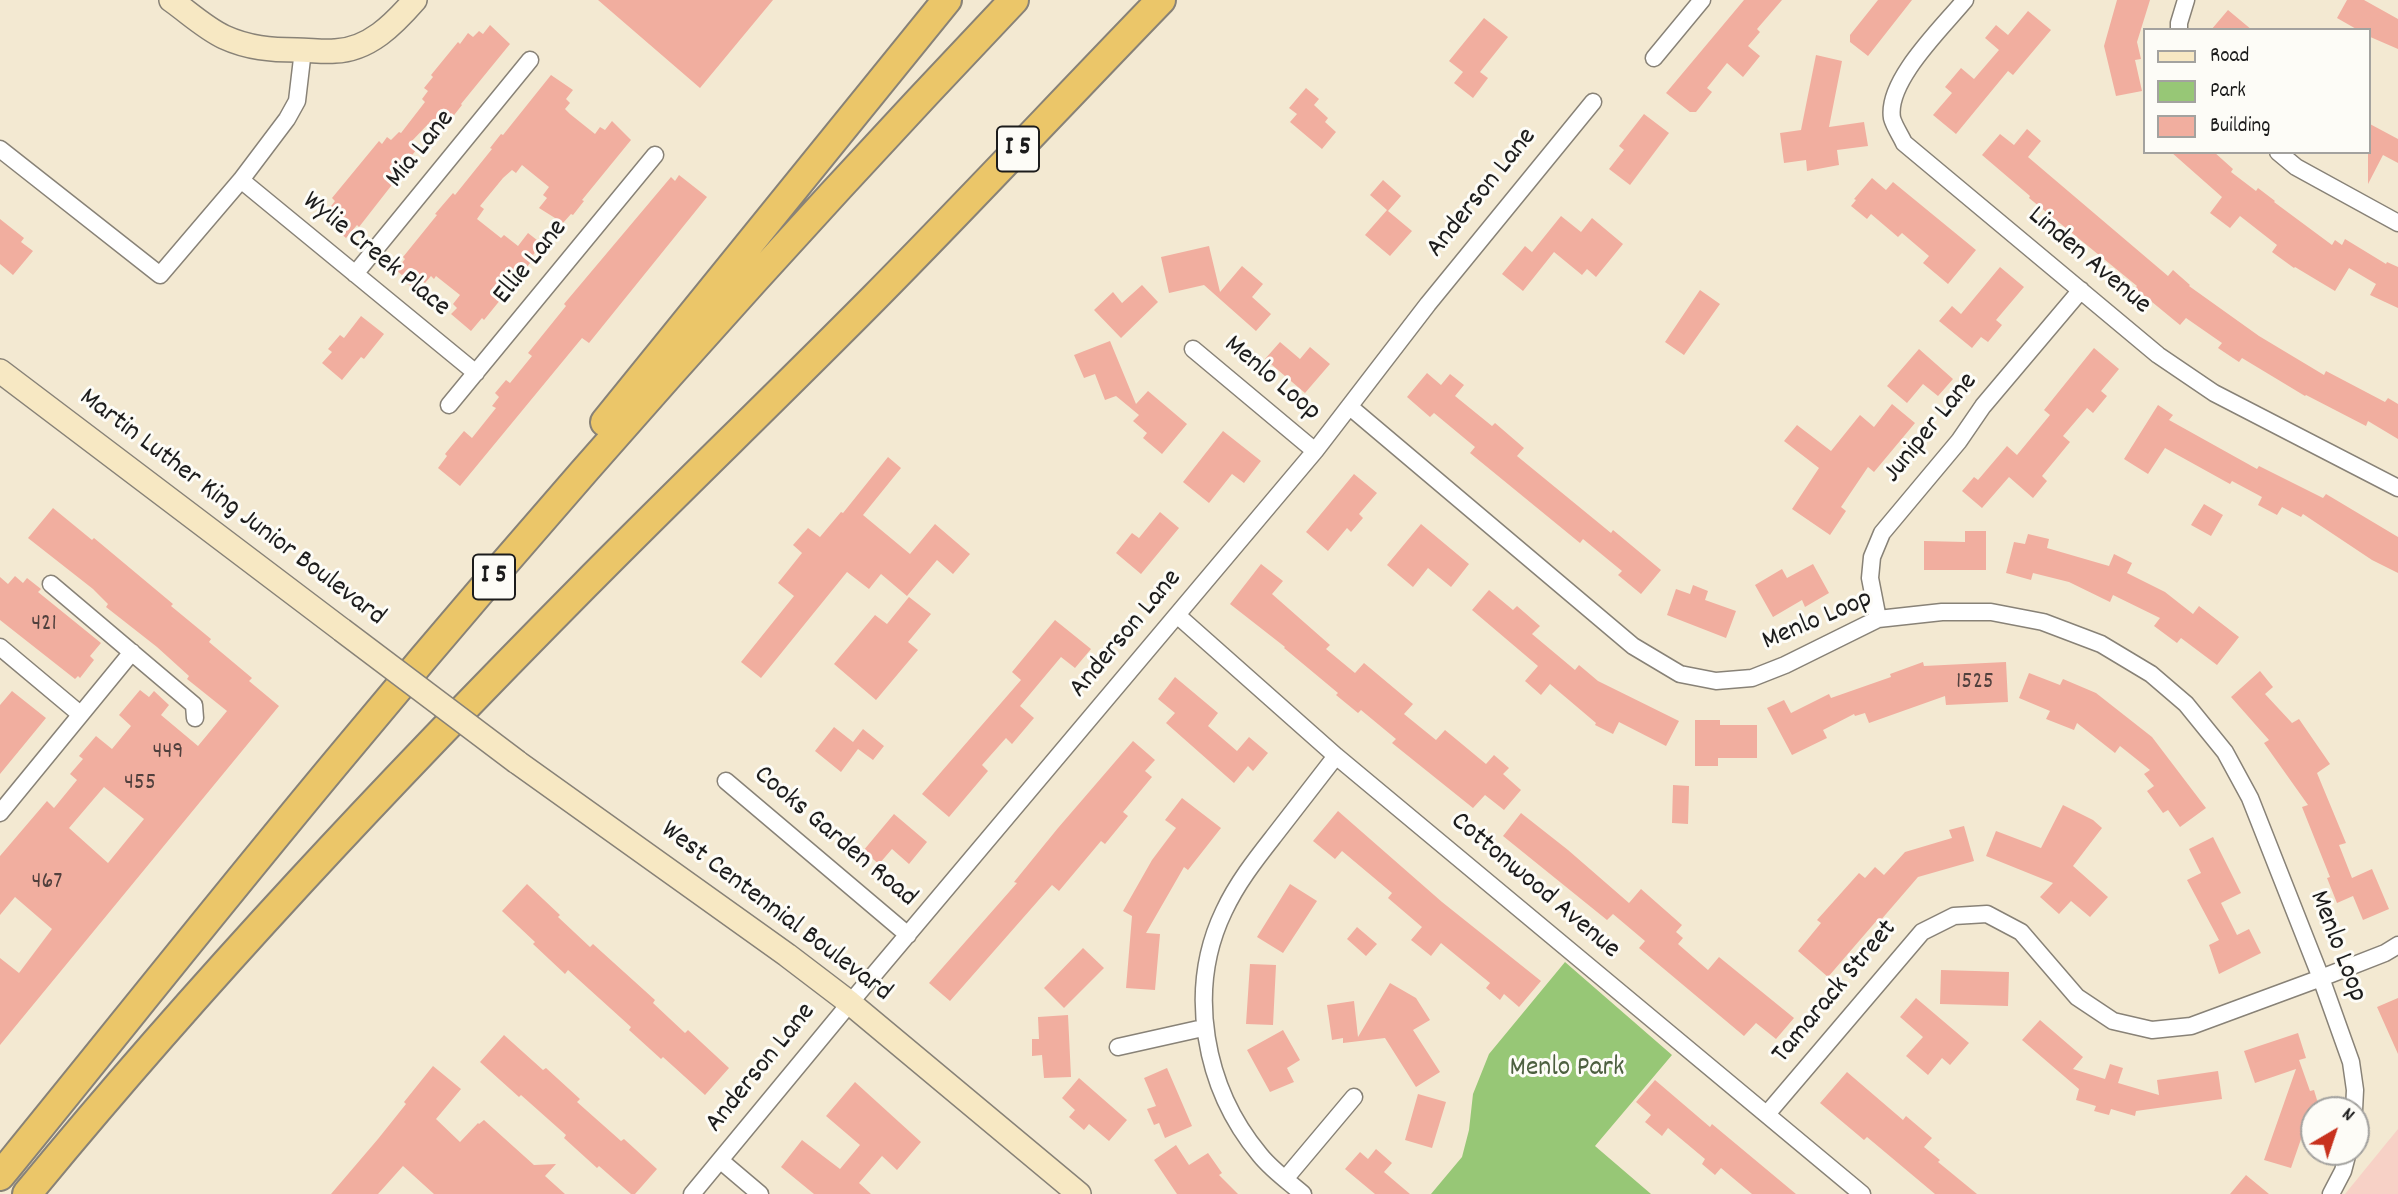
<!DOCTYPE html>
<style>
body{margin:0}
#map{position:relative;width:2398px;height:1194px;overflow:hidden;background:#f3e9d2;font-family:Dekko,sans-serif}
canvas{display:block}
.legend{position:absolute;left:2143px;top:28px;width:228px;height:126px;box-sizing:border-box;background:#fdfcf7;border:2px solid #a3a29f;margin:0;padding:9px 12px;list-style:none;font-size:21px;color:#1c1c1c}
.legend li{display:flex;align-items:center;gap:14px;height:35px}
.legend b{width:35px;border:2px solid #a3a29f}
.north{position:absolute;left:2300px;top:1096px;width:70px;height:70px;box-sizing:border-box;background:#fdfcf7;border:2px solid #a3a29f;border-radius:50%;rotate:39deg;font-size:19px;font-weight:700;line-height:28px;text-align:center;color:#1c1c1c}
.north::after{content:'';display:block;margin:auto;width:24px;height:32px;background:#c8321e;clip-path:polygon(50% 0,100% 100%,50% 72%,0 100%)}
</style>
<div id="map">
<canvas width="2398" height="1194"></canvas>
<ul class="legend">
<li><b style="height:9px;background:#f7e8c3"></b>Road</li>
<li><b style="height:19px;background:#97c776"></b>Park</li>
<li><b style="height:19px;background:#f1ae9f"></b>Building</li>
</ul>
<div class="north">N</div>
</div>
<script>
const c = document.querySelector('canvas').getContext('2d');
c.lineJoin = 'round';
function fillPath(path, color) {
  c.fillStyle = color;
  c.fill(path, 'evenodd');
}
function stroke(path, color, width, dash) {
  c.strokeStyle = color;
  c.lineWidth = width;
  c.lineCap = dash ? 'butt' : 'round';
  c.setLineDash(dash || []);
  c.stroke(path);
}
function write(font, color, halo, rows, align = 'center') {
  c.font = font + ' Dekko,sans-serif';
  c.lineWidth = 6;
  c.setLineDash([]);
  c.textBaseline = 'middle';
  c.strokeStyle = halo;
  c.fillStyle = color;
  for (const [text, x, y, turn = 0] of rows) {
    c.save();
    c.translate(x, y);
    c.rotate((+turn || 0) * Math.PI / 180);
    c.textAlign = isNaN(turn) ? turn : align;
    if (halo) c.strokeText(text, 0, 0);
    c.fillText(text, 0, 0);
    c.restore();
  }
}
fillPath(new Path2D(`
 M2398,1129V1194H2345Z`), '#f7d1c6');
fillPath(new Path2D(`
 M1565,962L1672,1055L1595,1146L1651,1194H1431L1462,1157L1469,1130L1473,1094L1489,1054Z`), '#97c776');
fillPath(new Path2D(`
 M598,0H773L700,88Z
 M1744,0H1782L1757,29L1760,32L1748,46L1760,56L1743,77L1727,63L1707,88L1712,92L1696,112H1690L1666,93Z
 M1878,0H1912L1868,56L1850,42V35Z
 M2117,0H2150L2137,42L2141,59L2135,60L2142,91L2116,96L2104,46Z
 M2347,0H2364L2398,19V49L2368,36V30H2358L2337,18Z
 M2228,10L2252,30H2211Z
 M2028,11L2051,30L2013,75L2008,71L1956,134L1933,115L1952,93L1945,87L1961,68L1974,79L1999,50L1985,38L1996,25L2008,35Z
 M1484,18L1508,37L1480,72L1488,78L1473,98L1454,83L1463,72L1449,61Z
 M490,25L510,44L461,104L462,105L451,119L449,117L441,127L432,120L409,144L416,150L407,162L409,163L359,227L357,225L346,238L326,221L332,214L328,210L335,201L332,198L379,141L382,144L387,137L391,140L399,132L401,133L425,102L422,99L428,91L424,88L433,77L431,75L458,42L460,44L468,33L473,37L479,31L483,34Z
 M1816,55L1842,61L1829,127L1864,122L1868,146L1837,150L1839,165L1807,171L1806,160L1784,163L1780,133L1801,130Z
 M551,75L573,90L566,99L570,103L565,109L570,114L595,134L600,127L605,130L612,121L631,140L582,200L584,201L573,215L571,214L563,223L539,208L547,198L543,195L549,187L522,165L516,173L512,170L503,178L480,206L484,209L477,219L501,238L504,235L518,246L528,233L542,244L533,255L535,257L484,320L482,318L471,331L451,314L457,308L453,304L460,295L436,276L434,279L431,276L425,283L421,280L414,289L401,278L403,276L396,270L405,259L403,257L437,215L435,214L453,193L455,195L492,149L490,148L501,134L503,135Z
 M1306,88L1319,99L1314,105L1328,118L1325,122L1336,132L1322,149L1290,122L1297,114L1289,108Z
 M1644,114L1669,133L1630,185L1609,169L1624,150L1619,146Z
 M2368,123L2398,139V163L2383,155L2368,184Z
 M2027,129L2041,141L2028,157L2168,276L2173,270L2190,285L2189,286L2259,336L2324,375L2326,371L2385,402L2388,398L2398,404V439L2368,421L2366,426L2306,395L2305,396L2242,358L2239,362L2218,348L2222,343L2186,318L2180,325L2135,288L2137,286L2029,198L2030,196L1982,155L2000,134L2014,145Z
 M2171,152H2214L2233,169L2231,172L2256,191L2258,188L2275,201L2274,202L2332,245L2335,240L2342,245L2345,239L2386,264L2387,262L2398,267V308L2370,295L2376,284L2349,268L2335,291L2295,267L2294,268L2272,252L2277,245L2240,216L2230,228L2210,213L2222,197Z
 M679,175L707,197L589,343L582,338L460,486L438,468L447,456L445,454L464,431L472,438L496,408L492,406L499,397L495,393L506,380L510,383L532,356L528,353L566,306L564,304L671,177L675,181Z
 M1872,178L1886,190L1893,182L1976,250L1948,284L1923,263L1929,256L1902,233L1898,237L1871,214L1867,219L1851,206L1856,200L1854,199Z
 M1383,180L1401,196L1388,211L1412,231L1390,256L1365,235L1387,210L1370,195Z
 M1561,216L1581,232L1592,218L1623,244L1596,277L1587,269L1582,275L1554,252L1523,291L1502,274L1525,246L1532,252Z
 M0,219L24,238L21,242L33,251L13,275L0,264Z
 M1209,246L1220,292L1242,266L1263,284L1252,297L1271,314L1256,331L1204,285L1169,293L1161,257Z
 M2000,267L2024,287L1996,320L2002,325L1988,342L1981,337L1972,348L1939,321L1952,306L1961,314Z
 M1142,285L1158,302L1121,338L1094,310L1113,292L1122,303Z
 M1700,290L1720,304L1684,355L1665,342Z
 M361,316L384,334L364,359L361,357L342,380L322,363L332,352L328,349L340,335L344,338Z
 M1110,341L1136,404L1148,391L1187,424L1162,454L1143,438L1147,433L1133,421L1139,415L1116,396L1105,400L1095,374L1084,378L1074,355Z
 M1280,342L1300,359L1310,347L1330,364L1305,393L1265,359Z
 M2094,348L2119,369L2101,391L2107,396L2093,413L2087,408L2063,436L2070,442L2042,476L2047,481L2033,498L2009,477L1982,508L1962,491L1974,477L1978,480L2007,446L2017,455L2050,415L2044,410Z
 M1919,349L1953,379L1938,396L1923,384L1907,403L1887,386Z
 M1427,373L1441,385L1450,374L1464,385L1455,396L1492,426L1495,423L1524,448L1517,456L1611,533L1613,530L1661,570L1641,594L1618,575L1622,571L1583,539L1580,543L1470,453L1475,447L1434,413L1430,417L1407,397Z
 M1892,404L1915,423L1874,472L1868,467L1841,507L1846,511L1830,535L1792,509L1819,468L1784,441L1797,425L1831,451L1860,415L1874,427Z
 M2158,405L2173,415L2169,420L2257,469L2259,466L2323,498L2326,494L2398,537V573L2372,560L2303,514L2301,517L2282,507L2277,515L2258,505L2262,497L2232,481L2230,484L2165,448L2148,474L2124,459Z
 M1223,431L1261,461L1244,483L1232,474L1209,503L1183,482Z
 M888,457L901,468L863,515L910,554L935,524L970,554L953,574L937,560L907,596L881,574L869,589L847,572L761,678L741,662L794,596L778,583L802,553L793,545L808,528L820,537L841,512L843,513Z
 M1354,474L1377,493L1359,514L1363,518L1351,532L1347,528L1328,551L1306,532Z
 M2204,504L2223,515L2211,536L2191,525Z
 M53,508L92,540L94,538L173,604L171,606L211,639L209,642L252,678L249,681L279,706L0,1045V958L19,973L52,929L15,897L0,915V856L47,801L54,808L77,780L70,774L83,759L79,756L96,736L112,749L131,726L119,715L140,690L149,697L154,691L169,705L161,715L198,746L227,711L187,679L189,676L157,647L106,607L108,604L93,589L28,538ZM104,787L144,819L108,863L69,828Z
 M1160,512L1179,528L1141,574L1116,553L1132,533L1139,538Z
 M1421,524L1469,564L1451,587L1428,568L1413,587L1387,565Z
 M1965,531H1986V570H1924V541L1965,542Z
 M2028,534L2049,539L2047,548L2109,566L2114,554L2132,563L2127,573L2165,592L2193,614L2199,606L2239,637L2217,665L2181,638L2177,643L2154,626L2160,618L2113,595L2110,602L2069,582L2033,573L2031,580L2006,573L2014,542L2025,544Z
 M1261,564L1283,581L1272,594L1330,645L1326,649L1355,673L1364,663L1413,704L1404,714L1436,740L1445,730L1486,764L1494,755L1509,768L1503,774L1521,790L1504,810L1485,795L1473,808L1392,743L1396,739L1361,710L1358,713L1336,695L1338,693L1284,648L1285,647L1230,604Z
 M1813,564L1829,593L1805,607L1802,600L1773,617L1755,585L1782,569L1787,578Z
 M15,576L23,583L27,578L41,589L38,592L101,643L90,656L94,660L80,678L78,676L75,679L0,620V577L8,584Z
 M1693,585L1708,591L1705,600L1736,611L1726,638L1667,615L1676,589L1690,594Z
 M1489,590L1513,610L1517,606L1540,626L1532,634L1575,670L1579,665L1598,681L1679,721L1666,746L1619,722L1613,734L1595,725L1596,723L1550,684L1541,695L1525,681L1538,666L1472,610Z
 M909,597L931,614L908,642L918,650L876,700L834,664L875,615L887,624Z
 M1055,620L1091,649L1075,668L1061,657L1020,706L1034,718L1012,744L1006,738L982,765L988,771L949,817L922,794L1021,680L1012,672Z
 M1923,662L1924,666L2006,662L2008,702L1946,705L1945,696L1869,723L1865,713L1855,716L1854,714L1823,730L1827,738L1792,755L1767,708L1784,700L1791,713L1829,694L1831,698L1891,677L1890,674Z
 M2260,671L2273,687L2265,694L2292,723L2299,719L2330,764L2317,773L2346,843L2339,845L2352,878L2372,869L2389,909L2363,920L2353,896L2337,903L2327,878L2330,877L2302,807L2308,805L2264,743L2269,740L2231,697Z
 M2029,673L2060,685L2063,679L2096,693L2152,737L2206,808L2180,827L2168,810L2163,813L2147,791L2154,786L2144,774L2150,770L2120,746L2115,753L2077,723L2074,730L2046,719L2050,711L2019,698Z
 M1175,677L1218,713L1208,726L1237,751L1249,737L1268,753L1253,771L1248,766L1234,783L1166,723L1175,713L1158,699Z
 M12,691L46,718L0,774V705Z
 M1695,720H1720V725H1757V758H1718V766H1695Z
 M834,727L853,742L863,729L884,746L873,760L858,749L841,772L815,751Z
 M1133,741L1155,760L1145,771L1152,777L1123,812L1128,816L1105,844L1101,841L1059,891L1052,885L950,1001L929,983L1017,883L1014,882L1058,828Z
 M1673,785L1689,786L1688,824L1672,823Z
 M1182,798L1221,828L1188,870L1184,867L1146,933L1160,934L1155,990L1126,988L1132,916L1123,911L1152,860L1176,828L1165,820Z
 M2063,805L2093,820L2102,828L2073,866L2108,897L2090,917L2071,901L2059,914L2040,897L2053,883L1986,856L1996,831L2041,848Z
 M1338,811L1442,902L1541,981L1519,1007L1504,994L1500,1000L1486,988L1490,983L1441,943L1431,956L1411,940L1422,927L1388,898L1392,893L1342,851L1335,859L1313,841Z
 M1521,813L1568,850L1629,903L1641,889L1682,925L1676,932L1683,938L1678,944L1708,970L1719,957L1794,1018L1776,1039L1756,1023L1744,1036L1639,948L1645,941L1613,914L1607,920L1503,836Z
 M894,814L927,842L909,864L892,849L879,864L863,851Z
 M1964,826L1974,861L1918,877L1880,921L1878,919L1828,977L1798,951L1821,923L1817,920L1859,873L1865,878L1875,867L1884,875L1905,852L1952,838L1949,830Z
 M2213,837L2241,893L2221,903L2237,935L2249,929L2261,953L2219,974L2209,945L2219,940L2187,880L2201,873L2189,849Z
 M527,884L560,915L558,917L590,947L593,944L655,1000L653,1003L685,1033L688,1030L729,1068L705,1095L663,1057L661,1059L629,1030L631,1027L568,970L565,974L533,944L535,942L502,911Z
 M1290,884L1317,901L1283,953L1257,937Z
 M1357,927L1377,944L1366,956L1347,939Z
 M1083,948L1104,968L1064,1008L1044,988Z
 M1250,964L1276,965L1273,1025L1246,1024Z
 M1941,970L2009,972L2008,1006L1940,1004Z
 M1390,983L1416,998L1430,1020L1413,1030L1440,1072L1416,1087L1385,1038L1343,1043V1038L1332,1040L1327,1005L1354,1001L1358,1037Z
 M1916,998L1969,1043L1950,1065L1942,1058L1928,1075L1906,1056L1923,1037L1900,1017Z
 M2398,998V1054L2377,1007Z
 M1068,1015L1071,1077L1044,1078L1042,1055L1032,1056V1039H1039L1038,1017Z
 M2040,1020L2083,1057L2073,1069L2105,1079L2110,1064L2123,1068L2118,1083L2159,1095L2157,1080L2218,1071L2222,1099L2136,1111L2135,1116L2111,1109L2109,1115L2094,1111L2096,1106L2076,1100L2079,1089L2022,1040Z
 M1283,1030L1300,1060L1287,1068L1294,1082L1270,1092L1247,1050Z
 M2298,1033L2306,1058L2299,1060L2310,1091L2314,1090L2320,1110H2314V1114L2309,1116L2291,1168L2264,1160L2296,1069L2255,1083L2244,1051Z
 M504,1035L543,1070L546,1068L580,1099L577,1102L621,1141L624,1139L657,1169L635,1194H631L599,1166L597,1168L564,1138L566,1135L521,1095L519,1097L480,1062Z
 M433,1066L461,1089L436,1119L460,1142L478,1123L479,1124L484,1120L534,1165L556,1164L545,1176L565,1194H434L403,1166L378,1194H331L378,1139L406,1104L404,1102Z
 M1167,1068L1192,1126L1165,1138L1159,1123L1154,1125L1147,1109L1156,1106L1144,1078Z
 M1847,1072L1903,1120L1906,1116L1932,1138L1924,1147L1940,1160L1938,1162L1977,1194H1935L1867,1137L1864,1140L1820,1103Z
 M1079,1078L1127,1120L1109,1141L1089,1124L1084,1130L1069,1117L1075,1110L1062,1098Z
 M1655,1080L1710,1127L1712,1124L1796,1194H1752L1721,1168L1715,1175L1702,1164L1705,1159L1668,1128L1662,1136L1645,1122L1651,1115L1636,1102Z
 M855,1082L921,1142L897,1170L882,1156L859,1183L871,1194H814L781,1167L802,1140L840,1169L860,1145L826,1116Z
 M1418,1094L1446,1102L1432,1148L1405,1140Z
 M1176,1145L1189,1165L1208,1153L1222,1173L1219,1175L1238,1194H1177L1154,1160Z
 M1376,1149L1392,1163L1384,1172L1410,1194H1375L1345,1169L1360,1152L1368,1159Z
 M2246,1175L2269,1194H2230Z`), '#f1ae9f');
const street = new Path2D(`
 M1965,0C1942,28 1886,81 1892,118C1894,126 1901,136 1904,143L2158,355L2214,393L2398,488
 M2179,30V23L2186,0
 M1654,58L1702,0
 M0,149L160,275L241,180L287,119L297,101L303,50
 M2278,152L2296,167L2398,223
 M241,180L476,373
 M355,274L530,60
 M1193,349L1315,451
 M449,405L655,155
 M1350,407L1633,646L1680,674L1716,681L1752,678L1785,665L1878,619L1942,612H1991L2043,622L2101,644L2151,674L2186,704L2225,752L2250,798L2321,978L2351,1062L2355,1090L2354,1110
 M51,584L194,705L195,718
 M1177,615L1336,756L1862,1194
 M1878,619L1870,578L1872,557L1882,533L1959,441L1983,406L2081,290
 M0,647L80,714
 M726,781L908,935
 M0,813L132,652
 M1118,1047L1203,1028
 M1767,1114L1922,932L1954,916L1987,914L2021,932L2077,997L2113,1021L2152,1030L2191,1026L2321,978L2385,953L2398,945
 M721,1161L760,1194
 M1285,1179L1354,1097
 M692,1194L850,1003L1315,451L1428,304L1593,102
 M1303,1194C1289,1182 1272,1170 1260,1155C1204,1088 1186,990 1224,911C1237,883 1256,859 1274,836C1295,809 1316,782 1336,756
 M2331,1194L2343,1171L2348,1152`);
const secondary = new Path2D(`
 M171,0C188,12 205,28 224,37C248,48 271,50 297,50C310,50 323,52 335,51C369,50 394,24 415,0
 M0,371L342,630
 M517,762L787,955L850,1003L1079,1194`);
const highway = new Path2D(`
 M605,422L947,0
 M0,1176C115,1035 228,892 345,752C559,494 783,243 1014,0
 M27,1194C202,981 392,780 586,584C681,488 779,394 874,298C971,200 1065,99 1161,0`);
stroke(street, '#888277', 19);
stroke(secondary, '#888277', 26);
stroke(highway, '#888277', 32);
stroke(street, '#fff', 16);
stroke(secondary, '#f7e8c3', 23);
stroke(highway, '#ebc669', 28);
const secondaryBridge = new Path2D(`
 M342,630L517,762`);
stroke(secondaryBridge, '#888277', 26, []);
stroke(secondaryBridge, '#f7e8c3', 23);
write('24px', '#51403d', null, [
 ["421",44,626],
 ["1525",1975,684],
 ["449",168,754],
 ["455",140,785],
 ["467",47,884]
]);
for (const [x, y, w] of [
 [1018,149,42],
 [494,577,42]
]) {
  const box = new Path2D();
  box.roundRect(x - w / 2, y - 22.5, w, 45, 5);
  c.fillStyle = '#fdfcf7';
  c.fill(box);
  stroke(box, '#1c1c1c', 2);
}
write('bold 26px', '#1c1c1c', null, [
 ["I 5",1018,149],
 ["I 5",494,577]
]);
write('28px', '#1c1c1c', '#fdfcf7', [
 ["Mia Lane",422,150,-51],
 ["Anderson Lane",1483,194,-51],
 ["Wylie Creek Place",375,256,39],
 ["Linden Avenue",2088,262,40],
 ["Ellie Lane",532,263,-51],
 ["Menlo Loop",1271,380,40],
 ["Juniper Lane",1932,429,-51],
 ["Martin Luther King Junior Boulevard",231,509,37],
 ["Menlo Loop",1818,622,-23],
 ["Anderson Lane",1127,635,-50],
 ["Cooks Garden Road",834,838,40],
 ["Cottonwood Avenue",1534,887,40],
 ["West Centennial Boulevard",775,913,37],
 ["Menlo Loop",2336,947,69],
 ["Tamarack Street",1836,993,-50],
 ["Anderson Lane",762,1069,-51]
]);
write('28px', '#4d6040', '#fdfcf7', [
 ["Menlo Park",1567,1070]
]);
</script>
